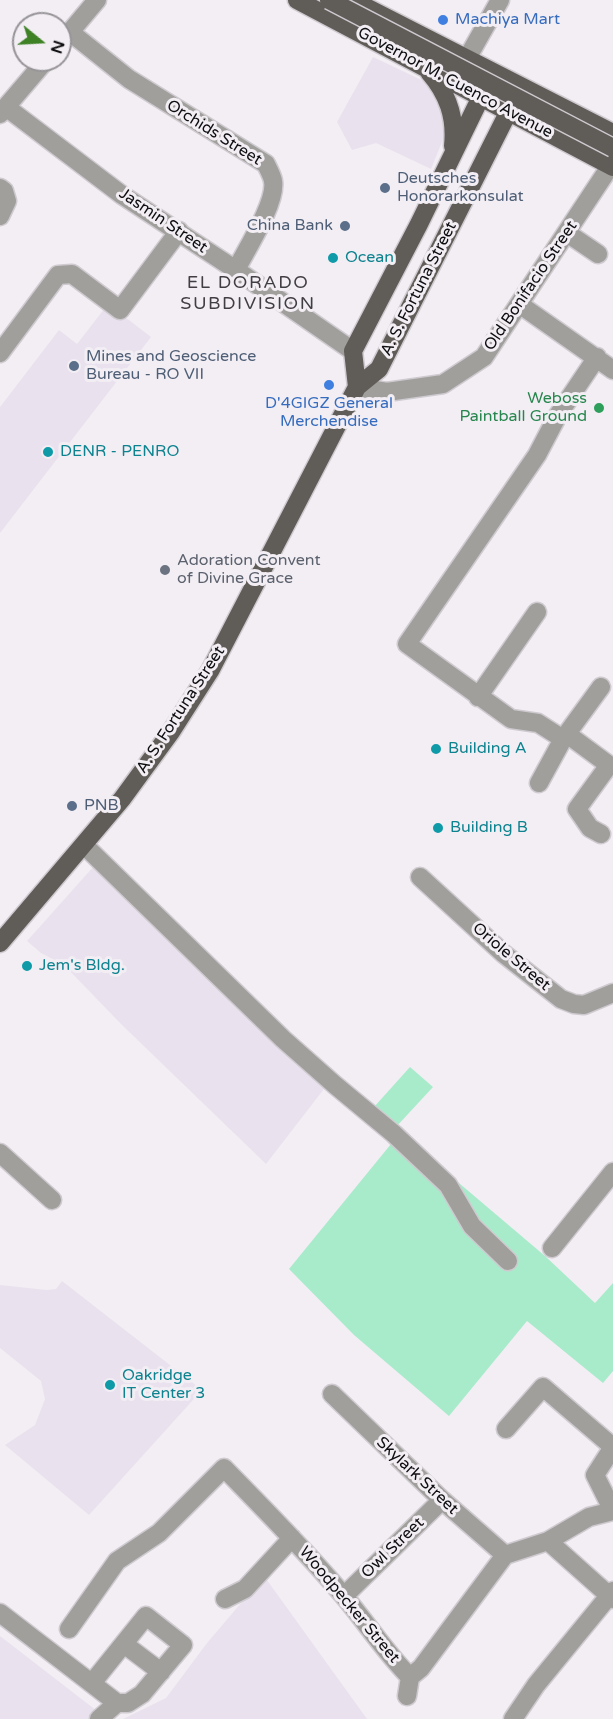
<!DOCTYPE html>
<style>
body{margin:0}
#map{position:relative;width:613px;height:1719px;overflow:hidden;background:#f2eef4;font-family:"Varela Round",sans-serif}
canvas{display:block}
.north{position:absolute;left:12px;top:12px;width:60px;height:60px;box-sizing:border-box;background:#f2eef4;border:2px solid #979498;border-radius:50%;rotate:108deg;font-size:16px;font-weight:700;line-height:24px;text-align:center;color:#0e0d0f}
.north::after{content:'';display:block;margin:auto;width:21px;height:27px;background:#3e8225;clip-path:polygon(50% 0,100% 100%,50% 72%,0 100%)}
</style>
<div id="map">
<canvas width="613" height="1719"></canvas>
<div class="north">N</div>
</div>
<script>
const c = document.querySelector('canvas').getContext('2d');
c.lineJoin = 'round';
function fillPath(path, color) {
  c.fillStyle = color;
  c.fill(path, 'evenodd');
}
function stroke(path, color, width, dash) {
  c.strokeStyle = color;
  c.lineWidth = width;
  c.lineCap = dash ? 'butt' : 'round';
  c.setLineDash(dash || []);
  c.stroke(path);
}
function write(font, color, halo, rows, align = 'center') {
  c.font = font + ' "Varela Round",sans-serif';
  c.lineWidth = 6;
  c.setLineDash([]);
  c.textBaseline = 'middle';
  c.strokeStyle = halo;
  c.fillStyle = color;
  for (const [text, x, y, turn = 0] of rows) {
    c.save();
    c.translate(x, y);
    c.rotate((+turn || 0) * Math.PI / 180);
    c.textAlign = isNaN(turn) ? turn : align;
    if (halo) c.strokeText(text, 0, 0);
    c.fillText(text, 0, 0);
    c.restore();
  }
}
fillPath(new Path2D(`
 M373,57L430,84L448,127L431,169L376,143L352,150L337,122Z
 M108,304L151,337L0,533V407L59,330L77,344Z
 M94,866L327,1085L266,1164L121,1024L64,965L41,953L27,941Z
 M62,1281L202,1390L89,1515L5,1445L35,1425L45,1399L41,1381L0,1348V1285L47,1290L56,1289Z
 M264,1576L367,1719H123L166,1698L207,1643Z
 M0,1636L97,1711L89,1719H0Z`), '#e9e2ee');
fillPath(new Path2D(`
 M410,1067L433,1087L396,1127L374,1107Z
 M400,1133L545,1256L595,1303L613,1283V1371L603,1383L527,1321L449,1416L354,1335L289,1269Z`), '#a8ebcb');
const minor = new Path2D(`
 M70,32L129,79L266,164C268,169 272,175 273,181C277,202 246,250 236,270
 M60,44L97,0
 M460,71L500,0
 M6,107L122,195L236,270L353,351
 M0,114L46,60
 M0,188L4,191L7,201L0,216
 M567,233L598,254
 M519,304L613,370
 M0,353L58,275L72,274L120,310L179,231
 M357,387L387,392L443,384L484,357L613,162
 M478,697L537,612
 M567,734L609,765L577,809L590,828L601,834
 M563,739L538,723L511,719L407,644L537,455L558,415L597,357
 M539,783L563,739L601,687
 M84,845L283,1039L335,1085L394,1134L448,1185L472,1226L508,1261
 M420,877L504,954L561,999L574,1004L584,1005L613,993
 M0,1153L52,1200
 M552,1248L613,1172
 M332,1394L442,1500L505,1555
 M506,1429L543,1387L613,1447
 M613,1447L595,1475L613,1511
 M548,1541L613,1599
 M344,1596L442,1500
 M225,1599L245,1589L292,1538
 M0,1613L117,1703
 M69,1629L117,1561L159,1533L224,1468C265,1510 306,1551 343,1595C366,1622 385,1652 410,1677
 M124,1644L161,1672
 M410,1677L421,1668L505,1555L548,1541L589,1517L613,1511
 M92,1683L146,1616L183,1645L142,1694L128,1703H117L99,1719
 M407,1696L410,1677
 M513,1719L536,1685L613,1591`);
const major = new Path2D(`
 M297,0L613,167
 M352,0L613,133
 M429,72C448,94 456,117 453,146
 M357,387L353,351L419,224L493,72
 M0,943L122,799L171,732L210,671L357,387L379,369L521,87`);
stroke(minor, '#cecacf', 21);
stroke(major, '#cecacf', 21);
stroke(minor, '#a09f9c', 18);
stroke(major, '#605d59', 18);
const majorBridge = new Path2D(`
 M329,0L613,148`);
stroke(majorBridge, '#cecacf', 21, []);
stroke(majorBridge, '#605d59', 18);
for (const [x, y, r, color] of [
 [443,20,6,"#3f7fe0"],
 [385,188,6,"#5c6f8a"],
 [345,226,6,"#5c6f8a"],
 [333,258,6,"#0f9aa8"],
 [74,366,6,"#5c6f8a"],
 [329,385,6,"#3f7fe0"],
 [599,408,6,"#2e9e5b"],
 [48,452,6,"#0f9aa8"],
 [165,570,6,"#6b7280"],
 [436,749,6,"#0f9aa8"],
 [72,806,6,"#5c6f8a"],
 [438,828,6,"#0f9aa8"],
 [27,966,6,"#0f9aa8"],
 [110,1385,6,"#0f9aa8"]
]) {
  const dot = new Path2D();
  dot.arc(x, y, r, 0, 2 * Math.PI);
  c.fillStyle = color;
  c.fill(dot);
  stroke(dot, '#f2eef4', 2);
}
write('16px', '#366cbe', '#f2eef4', [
 ["Machiya Mart",455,20],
 ["D'4GIGZ General",329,404,"center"],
 ["Merchendise",329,422,"center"]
], 'left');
write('16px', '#0e0d0f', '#f2eef4', [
 ["Governor M. Cuenco Avenue",455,83,28],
 ["Orchids Street",214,133,32],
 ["Jasmin Street",163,221,34],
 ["Old Bonifacio Street",531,286,-56],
 ["A. S. Fortuna Street",419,289,-63],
 ["A. S. Fortuna Street",181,710,-57],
 ["Oriole Street",511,957,40],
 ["Skylark Street",417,1476,43],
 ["Owl Street",393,1548,-44],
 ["Woodpecker Street",349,1605,50]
]);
write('16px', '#4e5e75', '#f2eef4', [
 ["Deutsches",397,179],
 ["Honorarkonsulat",397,197],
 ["China Bank",333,226,"right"],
 ["Mines and Geoscience",86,357],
 ["Bureau - RO VII",86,375],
 ["PNB",84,806]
], 'left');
write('16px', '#0d838f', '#f2eef4', [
 ["Ocean",345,258],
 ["DENR - PENRO",60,452],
 ["Building A",448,749],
 ["Building B",450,828],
 ["Jem's Bldg.",39,966],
 ["Oakridge",122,1376],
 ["IT Center 3",122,1394]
], 'left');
write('16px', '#27864d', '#f2eef4', [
 ["Weboss",587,399],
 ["Paintball Ground",587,417]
], 'right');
write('16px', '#5b616d', '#f2eef4', [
 ["Adoration Convent",177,561],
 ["of Divine Grace",177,579]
], 'left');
c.letterSpacing = '1.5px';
write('18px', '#413e43', '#f2eef4', [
 ["EL DORADO",248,283],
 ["SUBDIVISION",248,304]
]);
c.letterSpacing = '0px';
</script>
